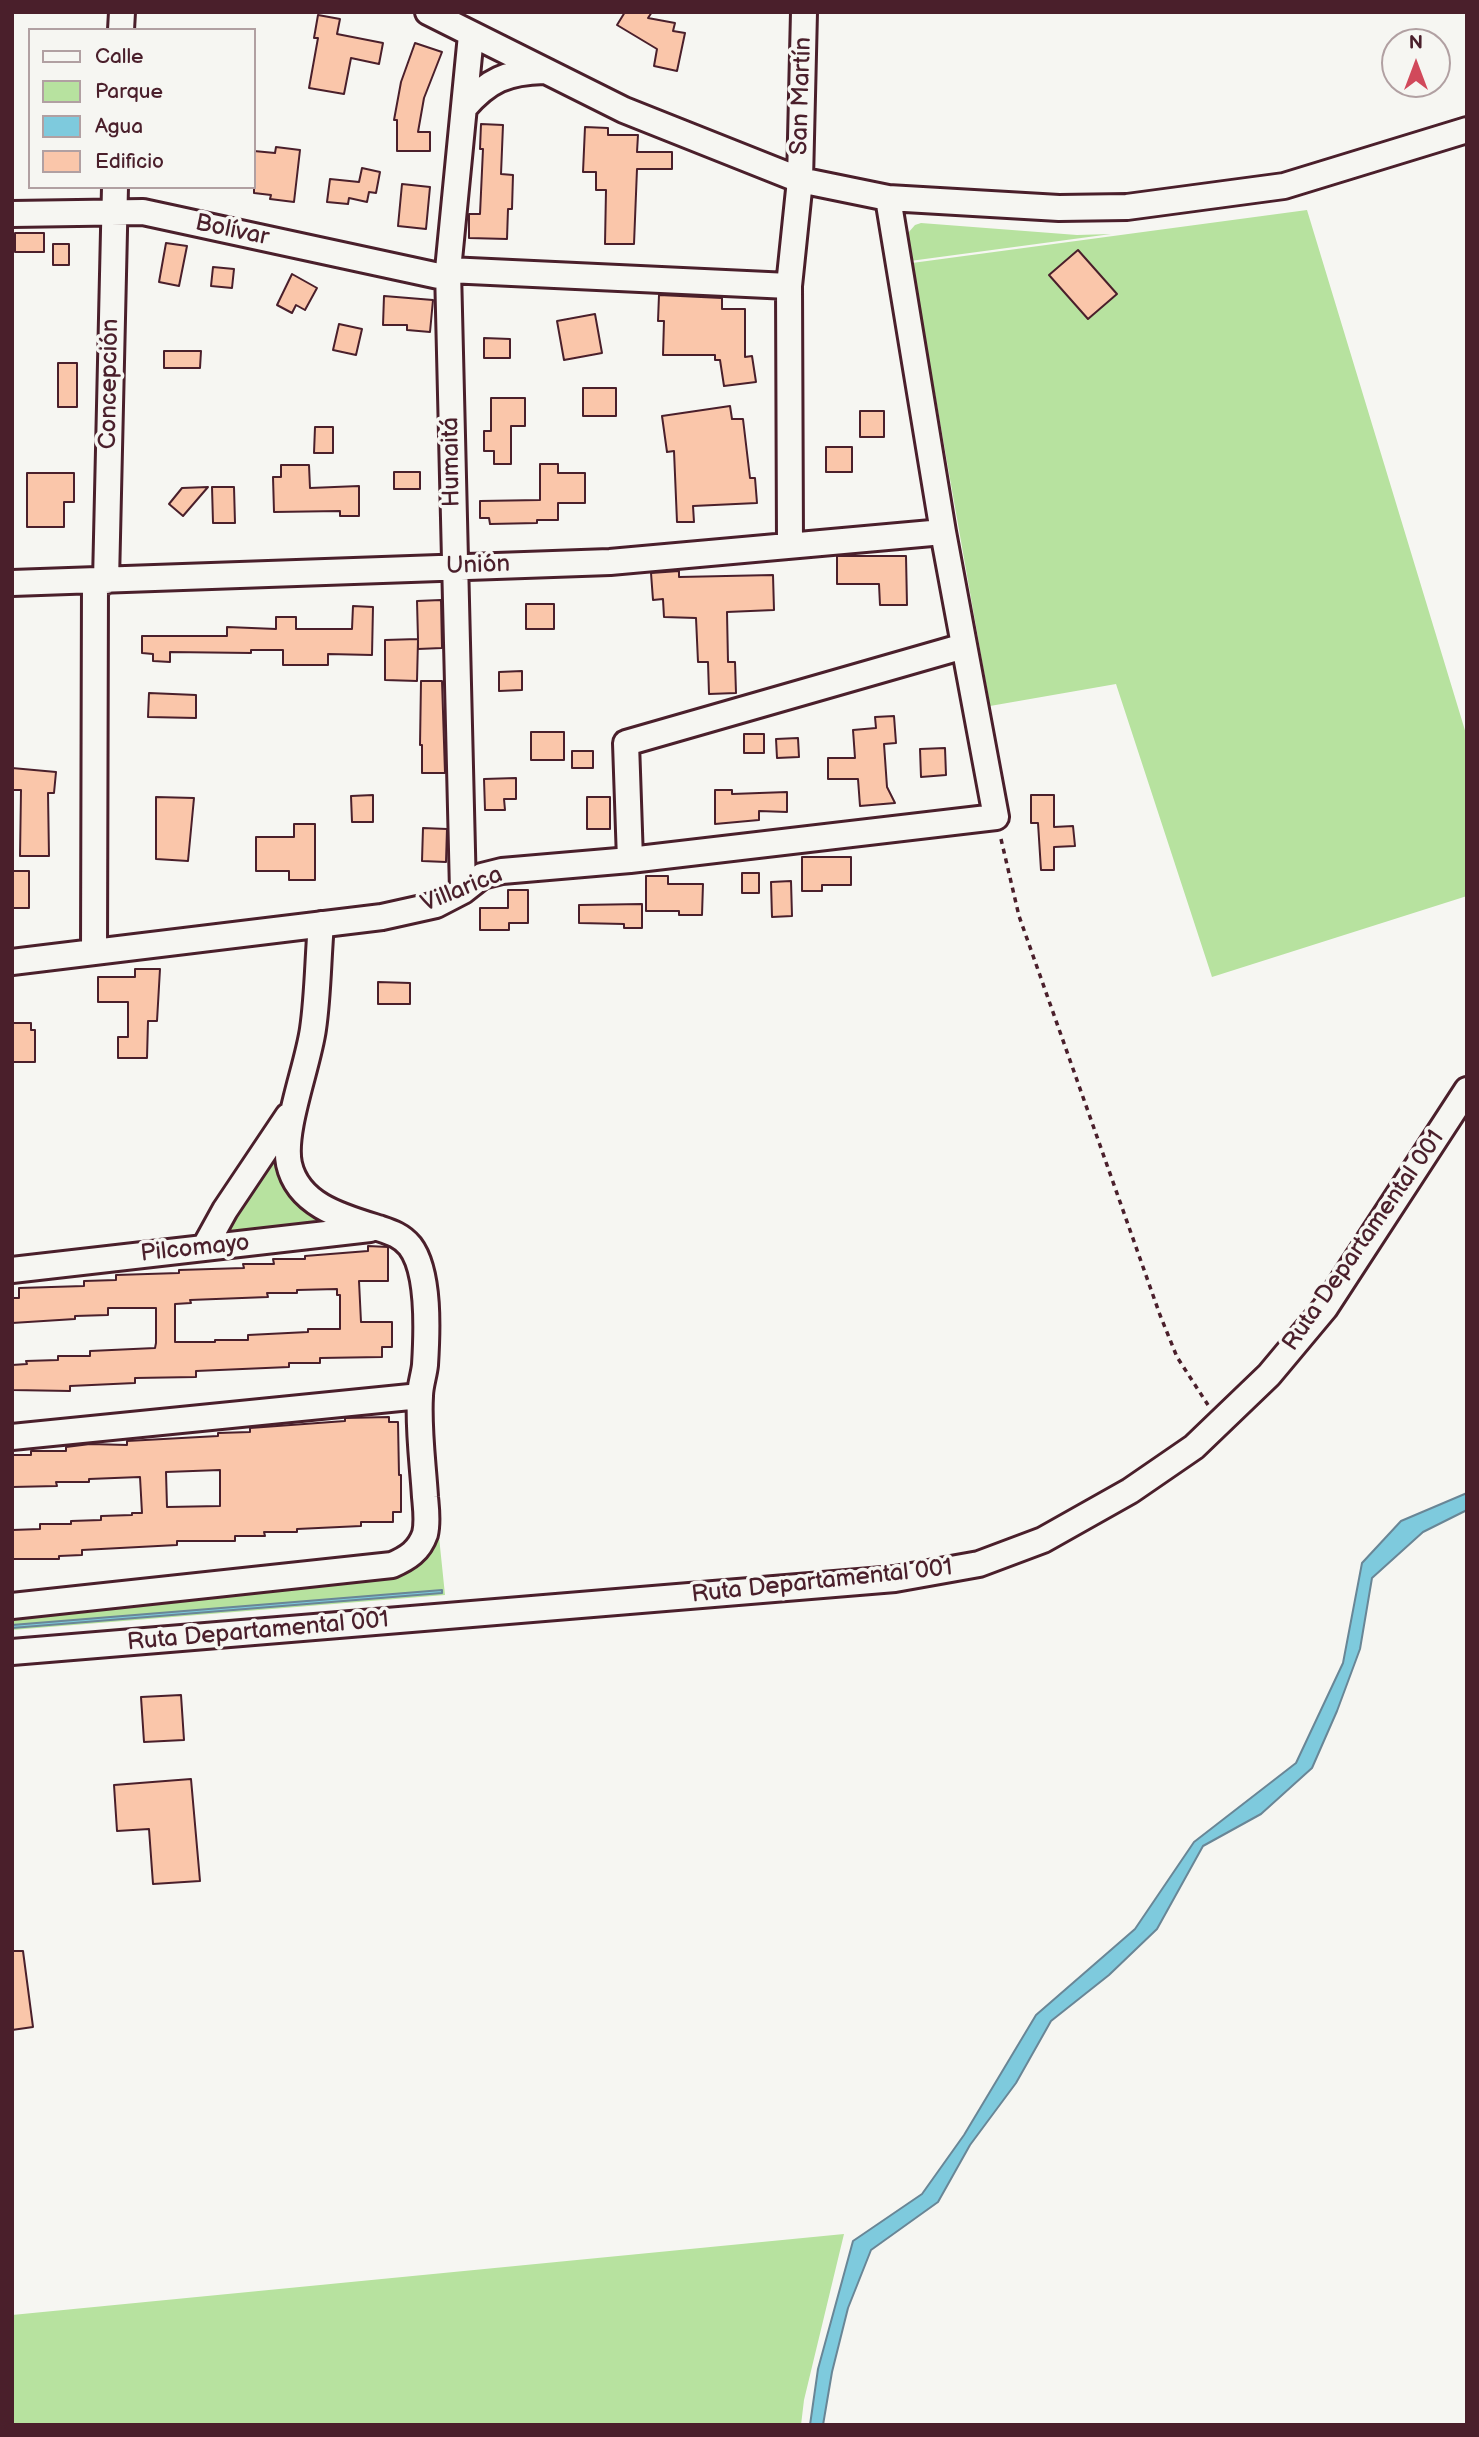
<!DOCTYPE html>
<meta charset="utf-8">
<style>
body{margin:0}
#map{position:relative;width:1479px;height:2437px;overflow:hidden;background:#f6f6f2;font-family:"Balsamiq Sans",sans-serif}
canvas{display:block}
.frame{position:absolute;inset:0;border:14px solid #4a1f2b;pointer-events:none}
.legend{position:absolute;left:28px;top:28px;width:228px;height:161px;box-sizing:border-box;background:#f6f6f2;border:2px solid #b1a0a2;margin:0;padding:9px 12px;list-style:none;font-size:21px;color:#4a1f2b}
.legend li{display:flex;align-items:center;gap:14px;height:35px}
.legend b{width:35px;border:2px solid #b1a0a2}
.north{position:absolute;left:1381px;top:28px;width:70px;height:70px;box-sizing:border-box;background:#f6f6f2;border:2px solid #b1a0a2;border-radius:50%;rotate:0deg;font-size:19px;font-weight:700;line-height:28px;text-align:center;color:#4a1f2b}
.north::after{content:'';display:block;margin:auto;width:24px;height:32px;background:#d1495b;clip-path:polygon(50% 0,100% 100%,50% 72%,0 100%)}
</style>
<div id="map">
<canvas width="1479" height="2437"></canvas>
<div class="frame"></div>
<ul class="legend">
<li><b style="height:9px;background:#f6f6f2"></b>Calle</li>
<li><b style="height:19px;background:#b7e29f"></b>Parque</li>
<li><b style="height:19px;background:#7ecadd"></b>Agua</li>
<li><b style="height:19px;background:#fac6aa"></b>Edificio</li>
</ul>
<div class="north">N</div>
</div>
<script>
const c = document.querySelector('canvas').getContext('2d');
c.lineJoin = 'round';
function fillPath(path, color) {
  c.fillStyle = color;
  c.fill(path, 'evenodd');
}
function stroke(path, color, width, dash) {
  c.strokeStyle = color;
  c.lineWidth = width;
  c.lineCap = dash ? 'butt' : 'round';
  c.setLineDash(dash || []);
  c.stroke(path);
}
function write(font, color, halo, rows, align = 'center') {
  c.font = font + ' "Balsamiq Sans",sans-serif';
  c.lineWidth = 7;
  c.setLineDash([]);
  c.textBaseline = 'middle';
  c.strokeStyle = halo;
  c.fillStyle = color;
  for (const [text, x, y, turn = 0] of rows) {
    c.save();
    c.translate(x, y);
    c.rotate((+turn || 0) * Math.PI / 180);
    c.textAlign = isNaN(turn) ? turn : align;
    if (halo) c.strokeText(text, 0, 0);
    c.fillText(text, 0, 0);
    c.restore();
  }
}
fillPath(new Path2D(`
 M1307,210L1467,737V896L1212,977L1116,684L990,706L912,263Z
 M921,223L1077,235L1111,234L910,261L908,233L915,225Z
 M279,1141C282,1192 286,1198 332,1221L226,1235L225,1226Z
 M438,1527L445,1595L12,1630V1616L401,1575C425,1564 432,1552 438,1527Z
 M844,2234L804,2400L801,2425H12V2315Z`), '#b7e29f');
const water = new Path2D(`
 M1467,1493V1510L1423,1532L1372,1578L1360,1649L1337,1711L1312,1768L1261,1814L1203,1846L1157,1929L1109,1975L1051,2021L1016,2083L970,2145L938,2202L871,2250L848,2308L832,2372L823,2425H810L818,2369L853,2241L922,2194L964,2135L1036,2015L1135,1929L1194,1842L1296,1763L1343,1663L1362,1563L1401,1521Z
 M442,1590V1593L12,1628V1625Z`);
fillPath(water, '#7ecadd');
stroke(water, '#698696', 2);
const building = new Path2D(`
 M625,12H652L648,18L675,23L673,31L685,33L677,71L654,66L657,49L617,25Z
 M318,15L340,19L337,34L383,43L379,64L351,58L344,94L309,88L318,38H314Z
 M415,43L442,52L424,98L418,132H430V151H397V120H394L401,82Z
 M481,124L503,125L501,174L513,175L512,209H508L507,239L469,238V214H480L483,149H480Z
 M585,127L608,128V135H638L637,152H672V169H637L634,244H605L606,190H596V172H583Z
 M276,147L300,150L294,202L270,199L271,195L254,193V151L275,153Z
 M362,168L380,172L376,193L369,192L367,202L349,198L348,204L327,202L330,179L359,182Z
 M402,184L430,187L426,229L398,226Z
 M15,233H44V252H15Z
 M166,243L187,246L179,286L159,282Z
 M53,244H69V265H53Z
 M1078,250L1117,294L1088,319L1049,275Z
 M213,267L234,269L232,288L211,286Z
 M292,274L317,288L305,310L296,305L292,313L277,305Z
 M659,295L722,298V309H745V357L752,356L756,382L724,386L720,360H715V355H663L664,321H658Z
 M384,296L433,300L430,332L407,330V325H383Z
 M595,314L602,353L564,360L557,321Z
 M339,324L362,329L356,355L333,350Z
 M484,338L510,339V358H484Z
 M164,351H201L200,368H164Z
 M58,363H77V407H58Z
 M583,388H616V416H583Z
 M491,398H525V426H511V464H494V451H484V431H491Z
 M730,406L732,419H743L750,478H755L757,503L693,506L694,522H677L674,451L667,452L662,416Z
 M860,411H884V437H860Z
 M315,427H333V453H314Z
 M826,447H852V472H826Z
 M540,464H558V473H585V503H558V520H537V523L490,524L489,518H480V501L540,500Z
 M281,465H309L310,488L359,486V516H340V511L274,512L273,477H281Z
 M394,472H420V489H394Z
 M27,473H74V502H64V527H27Z
 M208,487L183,516L169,504L182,488Z
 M212,487H234L235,523H213Z
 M837,556H906L907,605H880L879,584H837Z
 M679,571V577L773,575L774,610L727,612L728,662H735L736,693L709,694L708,662H698L696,618L664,617L663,599L653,600L651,573Z
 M441,600L442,648L418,649V640L417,681L385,680V640L418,639L417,601Z
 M526,604H554V629H526Z
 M353,606L373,607L372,655L328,654V665H283V650H251V653L170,652V662L153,661V654L142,653V636H227V627L276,629V617H296V629H352Z
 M522,671V690L499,691V672Z
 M421,681H442L445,773H422V745H420Z
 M149,693L196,695V718L148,717Z
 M894,716L896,743L884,744L887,787L895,803L860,806L858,779H828V758H855L853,730L876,728L875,717Z
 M531,732H564V760H531Z
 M744,734H764V753H744Z
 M798,738L799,757L777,758L776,739Z
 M945,748L946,775L921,777L920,749Z
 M572,751H593V768H572Z
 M12,768L56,772L54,793H48L49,856H20L21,790H12Z
 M516,778V799H504L505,810H485L484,779Z
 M715,790H732V794L787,792V812L759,811V820L715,824Z
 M373,795V822H352L351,796Z
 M1031,795H1054V827L1073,826L1075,846L1054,847V870H1041L1038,823H1031Z
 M156,797L194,798L188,861L156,859Z
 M587,797H610V829H587Z
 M294,824H315V880H289V871H256V837H294Z
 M423,828L447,829L446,862L422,861Z
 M802,857H851V885H822V891H802Z
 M12,871H29V908H12Z
 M742,873H759V893H742Z
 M646,876H668V884H703L702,915H679V911H646Z
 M791,881L792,916L772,917L771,882Z
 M508,890H528V923H509V930H480V908H508Z
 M642,904V928H624V924L579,923V905Z
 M135,969H160L157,1021H148L147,1058H118V1037H128V1002H98V977H135Z
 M378,982L410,983V1004H378Z
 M12,1023H31V1030H35V1062H12Z
 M368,1246L388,1247V1281H359L361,1322H392V1347H382V1357L320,1358V1363H289V1367L196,1371V1377L135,1378V1383L70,1386V1391L12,1390V1365L27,1364L26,1361L58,1360V1356H90V1351L155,1348L156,1343V1308H108V1315L75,1316V1319L12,1323V1298H19V1288L84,1286V1281L116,1280V1275L179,1273V1270L244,1268L243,1264H274L273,1259H305V1256L368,1251ZM337,1289V1295H340V1329H308V1332L248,1335V1340H215V1342H175V1304L191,1303L190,1300L268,1297L267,1293H297V1290Z
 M389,1417V1422H398L399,1475H401V1512H393V1522H361V1526L297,1529V1532H264L265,1536H235V1541H177V1545L82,1550V1555L59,1556V1559H12V1530L40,1529V1524H71V1521L101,1520V1516L132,1515V1513H142L140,1477L89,1479V1482H56L57,1486L12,1487V1455H31V1451H66V1447L90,1444L127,1445V1441L218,1436V1433L250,1432V1428L345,1421V1418ZM220,1470V1506L167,1507L166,1472Z
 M181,1695L184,1740L144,1742L141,1697Z
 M191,1779L200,1881L153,1884L149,1829L117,1831L114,1785Z
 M12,1951H23L33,2027L12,2030Z`);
fillPath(building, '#fac6aa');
stroke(building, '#4a1f2b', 2);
const minor = new Path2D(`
 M428,12L624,110L800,180L888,198L1059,208L1127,207L1284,186L1467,130
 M121,30L122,12
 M464,108C488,80 507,72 544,71
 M12,214L143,212L448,278
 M448,270L789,286
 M790,545L789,286L800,180L804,12
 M106,581L115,187
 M12,583L610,562L943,532
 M630,860L626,743L964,646
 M463,891L448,270L471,35
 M94,952L95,581
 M12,962L382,917L436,905L463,891L482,876L502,871L630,860L996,817L943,532L888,198
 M204,1248L225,1210L288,1116
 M12,1270L370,1229
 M12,1437L420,1396
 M12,1606L392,1565C408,1558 419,1551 425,1534C428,1522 426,1508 425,1497C423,1464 418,1429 420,1396C420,1386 424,1375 425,1365C427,1333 430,1272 410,1246C401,1235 390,1232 378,1228C342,1217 298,1205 289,1164C282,1130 308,1066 313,1029C318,995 318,958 321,924
 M12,1652L895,1579L979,1564L1043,1540L1130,1491L1194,1447L1269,1375L1325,1308L1467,1090`);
stroke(minor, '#4a1f2b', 30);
stroke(new Path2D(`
 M1001,839L1019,916L1160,1315L1177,1357L1208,1405`), '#4a1f2b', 3.5, [5, 5]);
stroke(minor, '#f6f6f2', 24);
write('24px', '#4a1f2b', '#f6f6f2', [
 ["San Martín",802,96,-88],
 ["Bolívar",232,231,12],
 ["Concepción",110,384,-89],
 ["Humaitá",452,462,-91],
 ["Unión",478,566,-2],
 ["Villarica",462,890,-22],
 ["Ruta Departamental 001",1364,1241,-55],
 ["Pilcomayo",195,1249,-6],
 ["Ruta Departamental 001",822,1582,-6],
 ["Ruta Departamental 001",258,1632,-5]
]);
</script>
